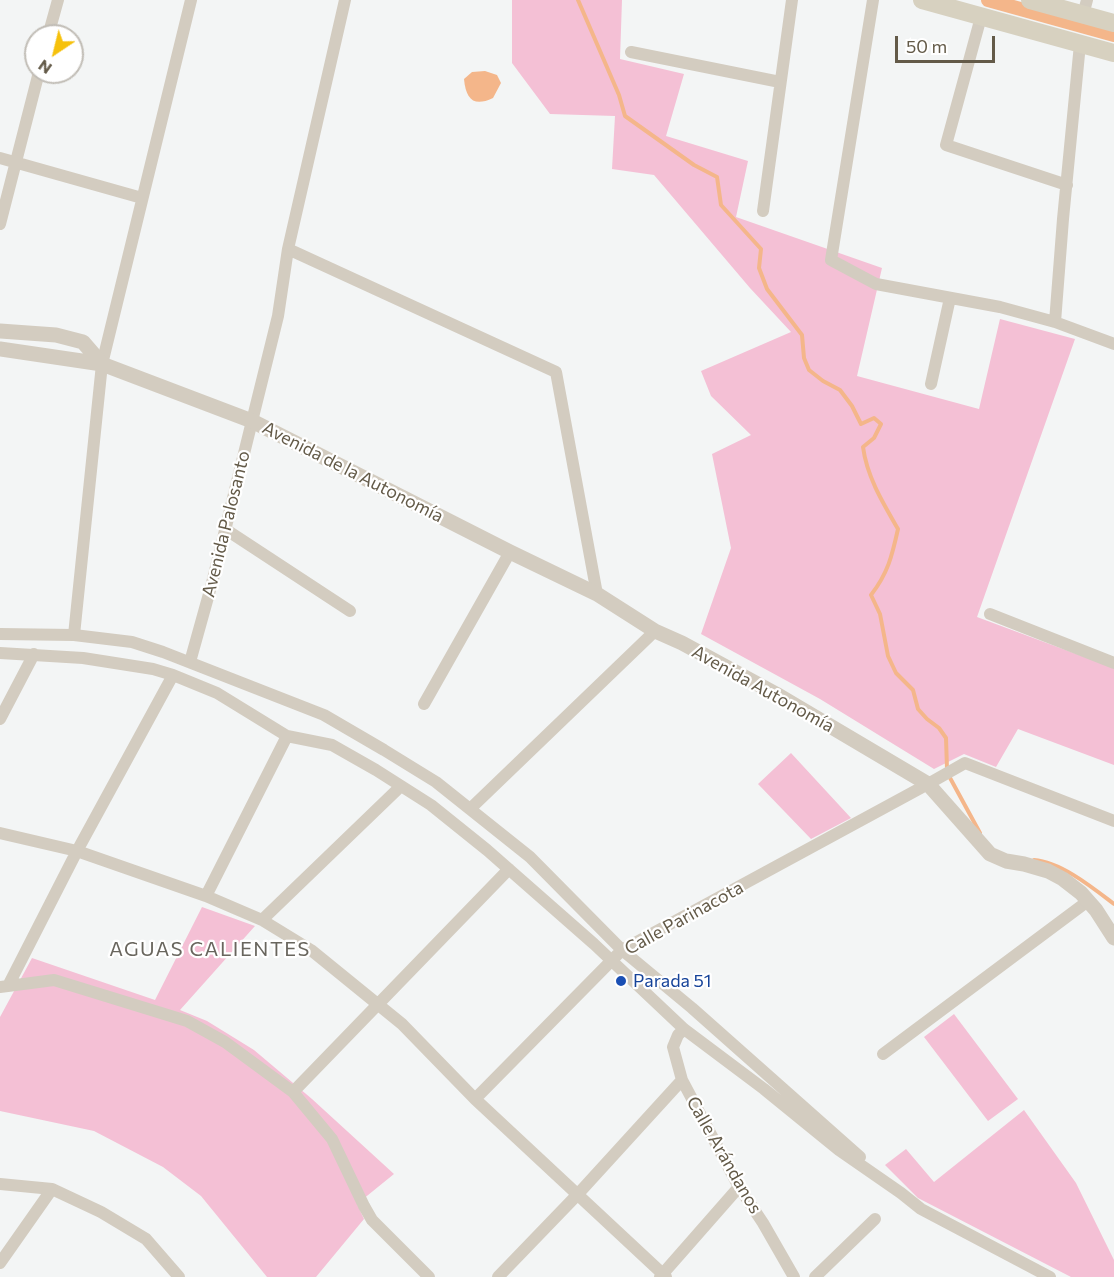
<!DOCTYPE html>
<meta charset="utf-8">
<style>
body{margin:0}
#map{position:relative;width:1114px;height:1277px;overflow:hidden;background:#f3f5f5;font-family:Commissioner,sans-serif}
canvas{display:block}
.north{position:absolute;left:24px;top:24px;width:60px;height:60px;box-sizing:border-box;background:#fff;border:2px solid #c1bdb6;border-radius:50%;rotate:215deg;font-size:16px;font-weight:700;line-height:24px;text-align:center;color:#635a48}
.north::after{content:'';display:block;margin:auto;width:21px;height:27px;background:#f6c10c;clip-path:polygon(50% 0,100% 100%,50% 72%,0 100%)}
.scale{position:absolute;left:895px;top:36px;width:100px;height:27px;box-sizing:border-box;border:3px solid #635a48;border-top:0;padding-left:8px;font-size:18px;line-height:21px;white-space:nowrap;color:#635a48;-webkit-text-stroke:4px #fff;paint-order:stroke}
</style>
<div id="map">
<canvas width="1114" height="1277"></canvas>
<div class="north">N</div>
<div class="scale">50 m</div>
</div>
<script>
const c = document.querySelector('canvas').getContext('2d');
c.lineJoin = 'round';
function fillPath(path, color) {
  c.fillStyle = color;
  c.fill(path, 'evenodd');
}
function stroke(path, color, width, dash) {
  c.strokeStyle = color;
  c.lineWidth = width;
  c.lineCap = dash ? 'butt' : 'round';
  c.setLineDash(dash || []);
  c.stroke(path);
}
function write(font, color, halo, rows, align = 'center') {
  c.font = font + ' Commissioner,sans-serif';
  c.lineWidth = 4.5;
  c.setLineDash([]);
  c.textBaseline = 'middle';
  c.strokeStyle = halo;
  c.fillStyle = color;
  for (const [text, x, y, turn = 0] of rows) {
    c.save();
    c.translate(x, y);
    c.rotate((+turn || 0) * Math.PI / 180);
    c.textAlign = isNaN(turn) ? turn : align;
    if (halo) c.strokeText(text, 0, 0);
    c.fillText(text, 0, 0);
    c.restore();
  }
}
fillPath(new Path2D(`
 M512,0H622L620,59L684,74L666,136L748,161L736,217L882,268L857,376L979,409L1000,319L1075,339L977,617L1114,668V765L1018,729L996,767L964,754L934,769L820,699L701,634L731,548L712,454L751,435L711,396L701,371L791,332L750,288L654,175L612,169L615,116L550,114L512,63Z
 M791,753L851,818L811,839L758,784Z
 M202,907L255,926L180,1010L207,1021L254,1050L312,1099L394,1174L357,1204L364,1219L316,1277H267L201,1196L163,1167L94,1131L0,1111V1017L32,958L155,1000Z
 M954,1014L1018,1099L988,1121L924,1037Z
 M1024,1110L1076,1183L1114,1260V1277H1071L918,1198L885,1165L906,1149L934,1182Z`), '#f4c0d5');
fillPath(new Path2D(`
 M485,71L497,75L501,83L493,98C474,107 466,100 464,79L472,72Z`), '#f4b68a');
stroke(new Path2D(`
 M578,0L619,95L625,116L694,165L717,177L721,205L761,249L759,268L767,289L802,335L804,358L809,370L823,381L840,390L852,406L861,424L874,418L881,424L874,438L863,447C867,477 883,503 898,529C892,556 888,573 871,595L880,614L888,656L896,673L913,690L918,709L927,719L939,728L946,738L947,769
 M949,776L980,833
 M1034,860C1061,862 1093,888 1114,904`), '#f4b68a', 4);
stroke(new Path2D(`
 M988,0L1114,35`), '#f4b68a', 14);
stroke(new Path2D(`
 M873,0L831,260L876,284L1000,307L1055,322L1114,344
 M1083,15L1087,0
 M981,17L946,145L1067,185
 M48,36L58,0
 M631,52L780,82
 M0,158L142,198
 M763,211L792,0
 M0,224L39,72
 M288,249L556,372L597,594
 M1055,322L1063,219L1080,44
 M931,384L950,298
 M225,529L350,611
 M990,614L1114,663
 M0,634L74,635L132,642L163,652L324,715L384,750L436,782L530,857L622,950L692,1008L860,1157
 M74,635L102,364L191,0
 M0,653L83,658L153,669L173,675L217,693L287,736L332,745L376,770L431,805L487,850L594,944L684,1029L764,1089L839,1150L901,1193L921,1209L1050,1277
 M190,662L212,583L278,316L288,249L345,0
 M424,704L510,552
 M0,719L34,654
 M470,809L655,631
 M0,833L77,851L206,896L262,920L311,950L402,1024L475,1099L666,1277
 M206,896L287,736
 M262,920L401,786
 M8,986L77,851L173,675
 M0,987L54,980L187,1021L225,1042L293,1092L332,1139L364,1206L372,1220L429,1277
 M684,1029L678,1035L673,1047L682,1080L739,1187L763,1223L794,1277
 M883,1054L1088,901
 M293,1092L509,869
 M475,1099L622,950L928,784L965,763L1114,821
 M0,1184L52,1189L101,1212L146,1239L179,1277
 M0,1263L52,1189
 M498,1277L578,1194L682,1080
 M660,1277L739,1187
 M815,1277L875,1219`), '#d3ccc0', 12);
stroke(new Path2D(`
 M0,331L56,335L83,342L102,364
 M0,349L102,364L252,421L510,552L597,594L655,631L682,643L776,694L928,784L990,854L1006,861L1024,864L1048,871L1063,879L1081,893L1096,910L1114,938`), '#d3ccc0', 15);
stroke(new Path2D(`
 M922,0L1114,53
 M1030,0L1114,23`), '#d7d1c0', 18);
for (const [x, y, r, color] of [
 [621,981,6,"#1a4fb4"]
]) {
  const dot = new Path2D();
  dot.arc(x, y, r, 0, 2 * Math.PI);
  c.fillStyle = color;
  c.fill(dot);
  stroke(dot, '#fff', 2);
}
write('18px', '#635a48', '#fff', [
 ["Avenida de la Autonomía",353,472,27],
 ["Avenida Palosanto",226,524,-76],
 ["Avenida Autonomía",763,689,29],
 ["Calle Parinacota",684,918,-29],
 ["Calle Arándanos",724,1155,60]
]);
write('18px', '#164399', '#fff', [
 ["Parada 51",633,981]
], 'left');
c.letterSpacing = '1.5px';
write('20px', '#69665e', '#fff', [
 ["AGUAS CALIENTES",210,949]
]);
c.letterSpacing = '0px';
</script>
